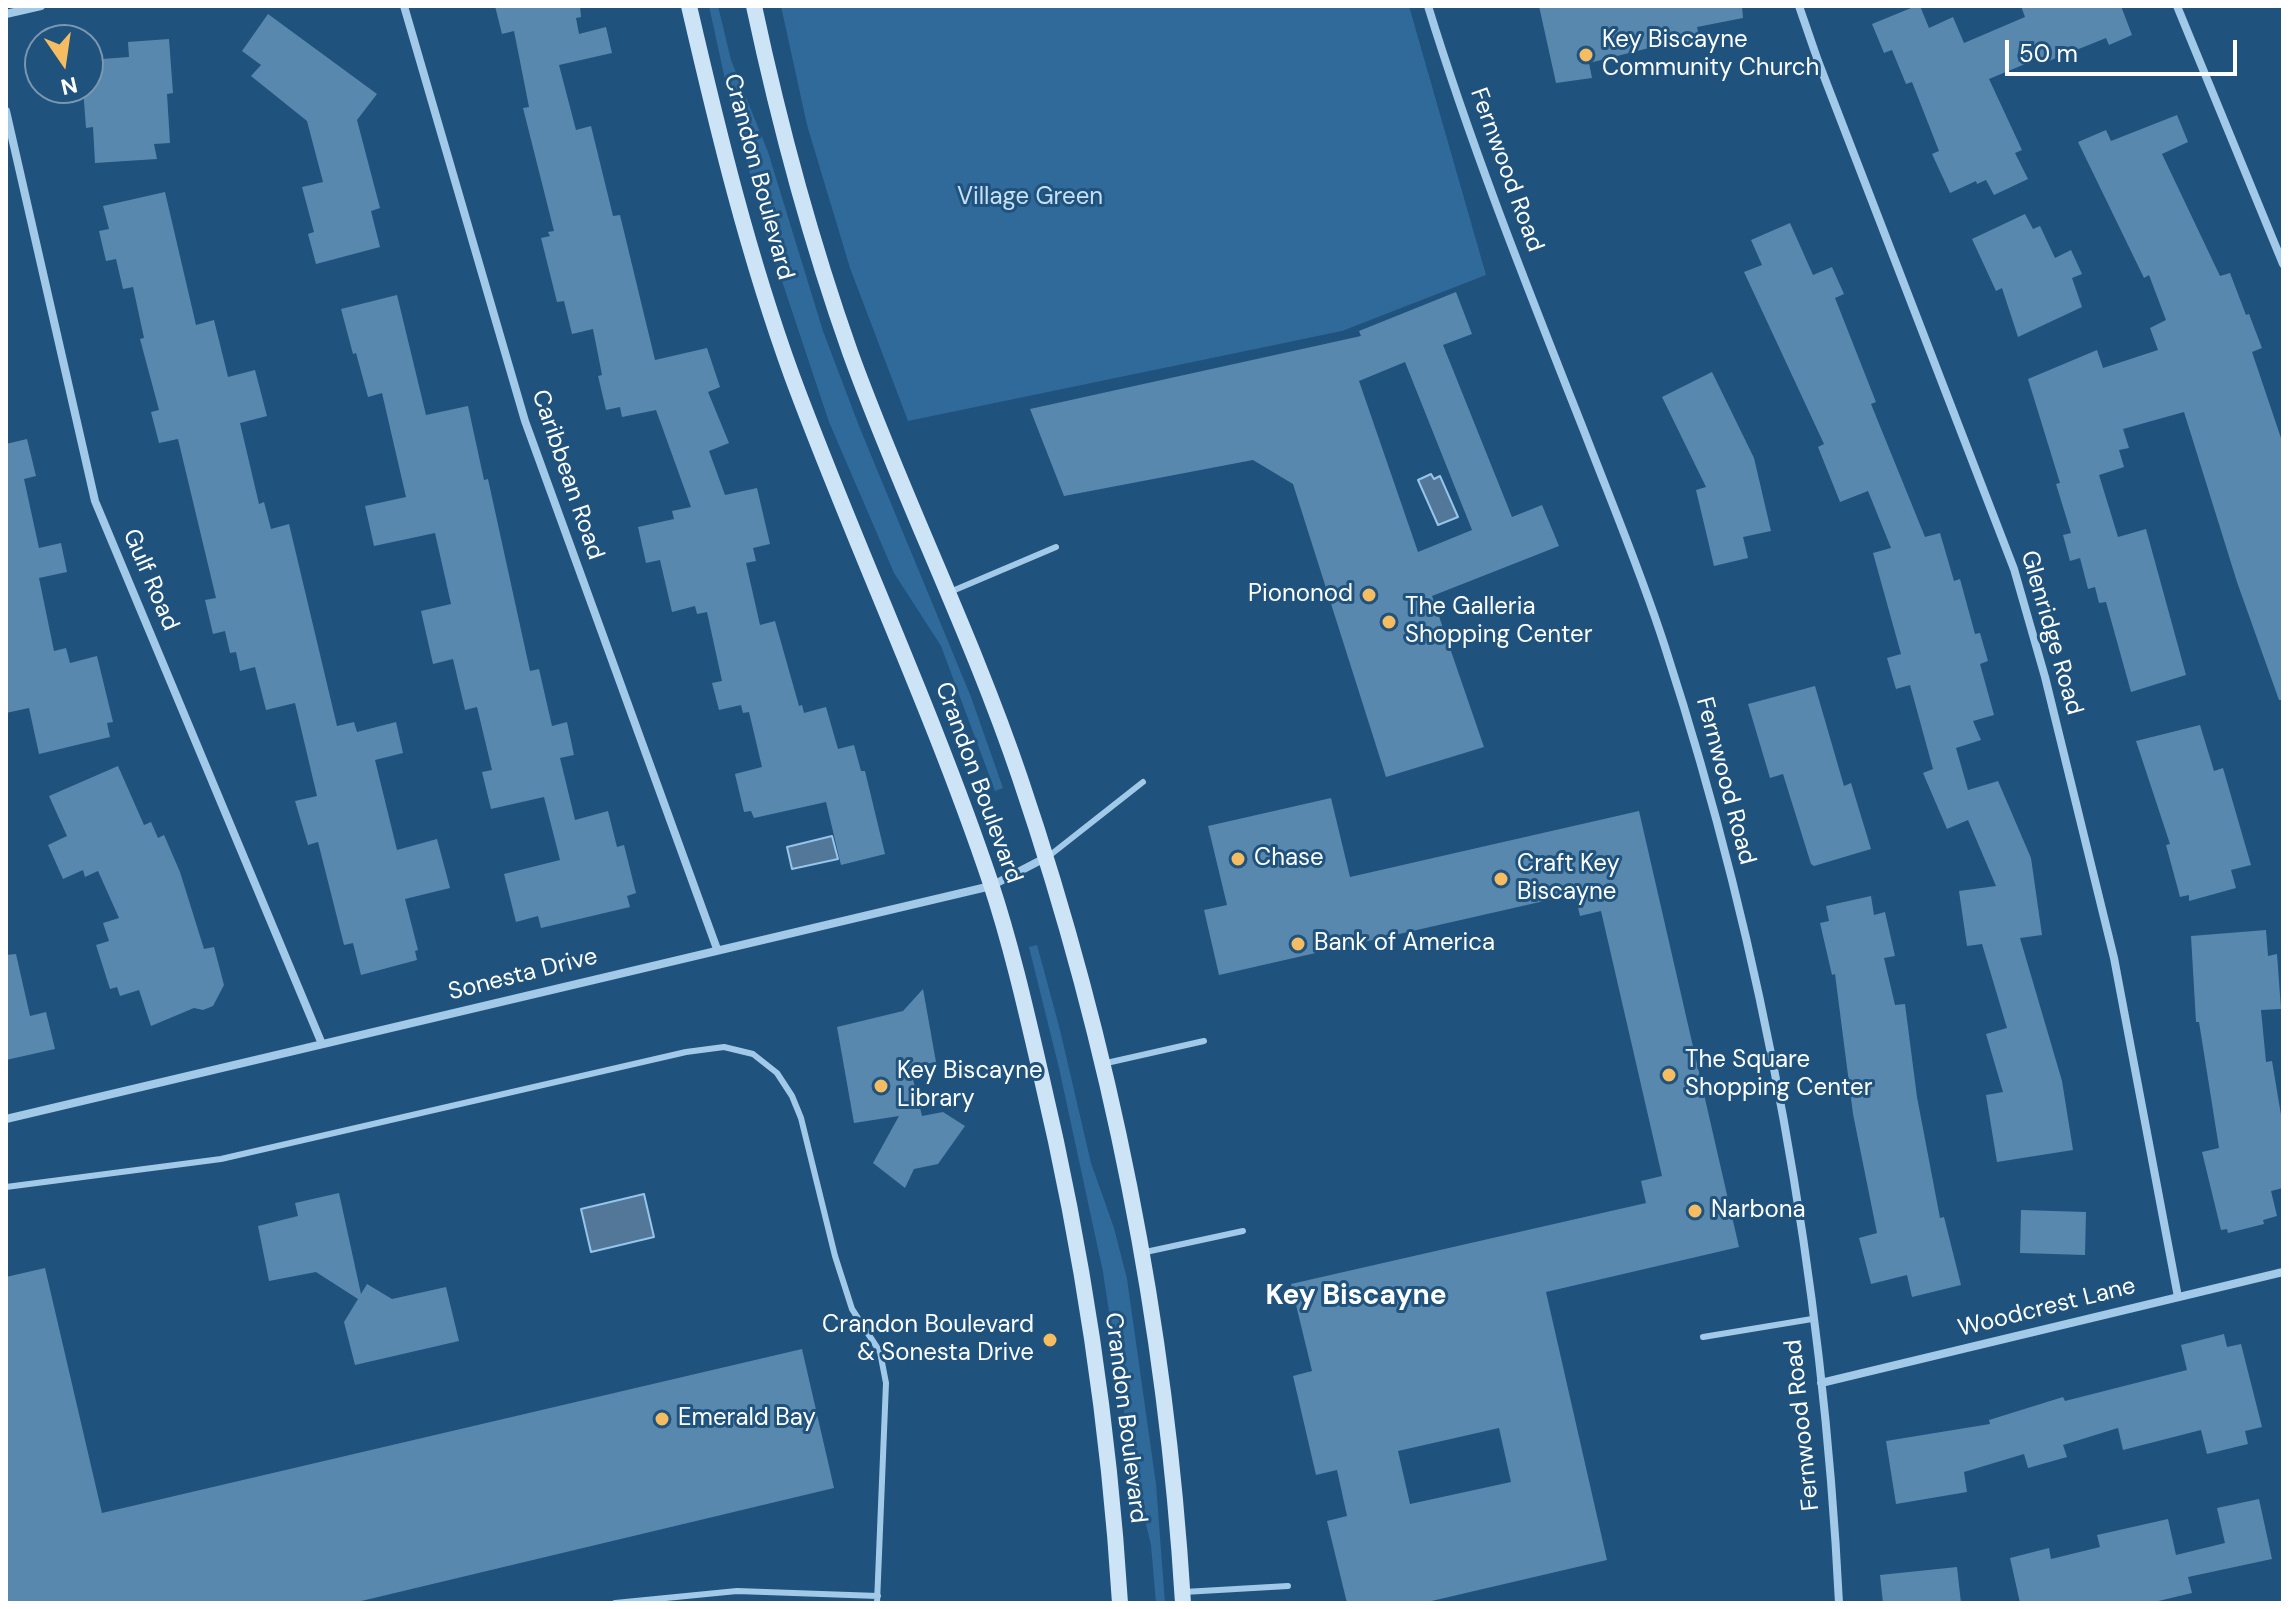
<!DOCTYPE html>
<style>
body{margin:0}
#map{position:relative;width:2289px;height:1609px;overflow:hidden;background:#1f527d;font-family:"DM Sans",sans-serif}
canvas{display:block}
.frame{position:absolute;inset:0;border:8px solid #fff;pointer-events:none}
.north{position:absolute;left:24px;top:24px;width:80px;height:80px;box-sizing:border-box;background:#1f527d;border:2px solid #7997b1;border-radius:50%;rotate:167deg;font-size:22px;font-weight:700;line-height:32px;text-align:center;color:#fff}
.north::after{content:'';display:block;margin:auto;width:28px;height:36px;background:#f5bc62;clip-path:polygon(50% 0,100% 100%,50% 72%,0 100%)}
.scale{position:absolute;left:2005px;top:40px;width:232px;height:36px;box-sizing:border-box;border:4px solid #fff;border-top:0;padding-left:10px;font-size:24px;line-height:28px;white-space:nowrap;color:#fff;-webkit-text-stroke:6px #1f527d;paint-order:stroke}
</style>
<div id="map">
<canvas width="2289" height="1609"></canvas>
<div class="frame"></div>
<div class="north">N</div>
<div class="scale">50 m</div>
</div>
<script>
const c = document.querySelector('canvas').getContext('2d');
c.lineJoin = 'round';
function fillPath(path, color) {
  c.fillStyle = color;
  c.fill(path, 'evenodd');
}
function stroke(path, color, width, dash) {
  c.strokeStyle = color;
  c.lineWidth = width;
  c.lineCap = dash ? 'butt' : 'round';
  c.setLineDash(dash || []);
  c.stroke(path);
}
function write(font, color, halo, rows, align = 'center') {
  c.font = font + ' "DM Sans",sans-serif';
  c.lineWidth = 6;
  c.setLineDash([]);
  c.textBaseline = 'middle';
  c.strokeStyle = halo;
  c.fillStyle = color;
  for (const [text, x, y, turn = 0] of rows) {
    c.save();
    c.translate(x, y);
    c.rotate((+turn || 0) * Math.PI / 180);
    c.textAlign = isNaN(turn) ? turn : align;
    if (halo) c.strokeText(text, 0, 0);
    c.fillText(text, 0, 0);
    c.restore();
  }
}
fillPath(new Path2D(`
 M709,6H718L731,60L768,152L823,331L859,426L971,697L1003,788L995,791L941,646L894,573L829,422L766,233L728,93Z
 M781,6H1409L1486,275L1342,331L908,421L850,268L807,125Z
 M1037,945L1060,1030L1091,1163L1114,1228L1127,1279L1156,1484L1165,1603H1156L1151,1545L1133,1471L1103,1272L1059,1068L1029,947Z`), '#2f6a9a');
const water = new Path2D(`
 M1431,474L1434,479L1440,476L1458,517L1438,525L1418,480Z
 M832,836L838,859L792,869L787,847Z
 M644,1194L654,1237L591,1252L581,1209Z`);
fillPath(water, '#527798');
stroke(water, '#96c5e9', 2);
fillPath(new Path2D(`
 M495,6H580L581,17L576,18L579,34L606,27L612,53L559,65L576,130L591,126L613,216L620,215L655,360L707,348L720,387L708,392L729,443L709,451L725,495L757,488L770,544L753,548L756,561L746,563L760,625L775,621L799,706L802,705L804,713L826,707L838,749L854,745L861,771H865L885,854L841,865L826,802L754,818L751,811L744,812L735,774L762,767L749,712L743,713L741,705L719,710L712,683L722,681L707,612L697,614L695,606L672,612L660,560L646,563L638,527L674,519L672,511L691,507L656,410L622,417L620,407L606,410L599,380L598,376L602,375L593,329L572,334L564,301L557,302L541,238L550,236L548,232L554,231L523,108L529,107L514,31L502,34Z
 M1539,6H1742L1743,18L1697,27L1701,45L1649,48L1589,63L1592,78L1556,83Z
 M1916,6H1920L1929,28L1953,17L1964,43L2025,17L2021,6H2121L2132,35L2109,45L2106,38L2044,63L2042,57L1989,79L2022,150L2015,153L2028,179L1994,195L1986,180L1977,184L1976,181L1950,193L1932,154L1939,151L1912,82L1906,84L1892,50L1884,53L1872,24Z
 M268,14L377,94L357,120L380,208L371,211L380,247L316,264L308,234L314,232L302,187L323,182L307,121L251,76L261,65L242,51Z
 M169,39L173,93L167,94L170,143L154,144L157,159L95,163L93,127L86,128L83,88H88V60L129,57L128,42Z
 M2177,115L2188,142L2162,154L2220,276L2230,273L2246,315L2249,314L2262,348L2252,352L2283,444V700H2279L2237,582L2184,412L2123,429L2129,448L2119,450L2124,467L2099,475L2118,537L2146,529L2186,675L2131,692L2106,602L2099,603L2095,587L2088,589L2080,558L2070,561L2063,535L2071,533L2056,484L2060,483L2028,379L2097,350L2103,368L2158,350L2150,328L2166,320L2149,275L2144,278L2078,142L2106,130L2111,141Z
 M165,192L196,325L214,320L228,377L255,370L267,416L240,423L259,504L264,502L271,529L289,524L337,726L354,722L357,732L396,722L403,753L375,760L397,850L437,839L450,888L405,899L418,950L415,951L417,960L361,975L353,943L344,945L318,842L308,845L295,801L317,796L295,703L266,710L255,667L240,671L236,652L230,653L225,631L213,634L205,600L216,598L178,439L159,443L151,412L159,410L140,339L144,338L133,287L123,289L116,259L106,261L99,231L109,229L103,206Z
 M2025,214L2033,229L2040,226L2055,258L2071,250L2082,274L2072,278L2082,307L2018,337L2002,288L1996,291L1972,239Z
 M1790,223L1813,275L1832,267L1844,294L1835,298L1876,402L1871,404L1925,537L1940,533L1954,581L1960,579L1975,634L1980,633L1988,661L1980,664L1994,715L1973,721L1981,740L1956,748L1968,790L1998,781L2031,858L2042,935L2020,938L2062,1081L2073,1150L1997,1162L1986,1095L2003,1092L1986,1034L2007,1028L1982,944L1967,946L1959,891L1996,886L1968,820L1947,829L1923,773L1933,769L1910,685L1896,689L1887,658L1901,654L1873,553L1891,548L1868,491L1840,502L1818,447L1824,444L1744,272L1762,265L1751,240Z
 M1456,292L1472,334L1443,345L1512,517L1542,505L1559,546L1432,596L1484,747L1386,777L1293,484L1253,460L1064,496L1030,409L1361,336L1359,331ZM1405,362L1472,530L1418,552L1359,381Z
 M397,295L426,415L468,406L484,480L488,479L530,671L539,669L552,726L567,722L574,755L560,758L575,820L608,811L617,847L624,845L636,893L627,896L630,907L541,928L538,916L516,922L504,874L560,860L544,797L491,809L482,772L492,770L477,707L465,710L453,659L433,664L421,611L451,604L435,533L374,546L365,506L406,497L382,393L368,397L356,353L353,354L341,309Z
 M1712,372L1754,458L1771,531L1743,537L1748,558L1714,566L1696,490L1706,487L1662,397Z
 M27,439L36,476L24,479L39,548L61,543L67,572L39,578L54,651L66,648L70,663L97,656L113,722L107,723L110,737L39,754L29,708L6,713V444Z
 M1815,686L1844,786L1851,783L1871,849L1814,866L1811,864L1783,774L1770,778L1748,704Z
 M2200,725L2214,771L2223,768L2251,865L2231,870L2236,888L2189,901V895L2180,897L2166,845L2170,844L2136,741Z
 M118,766L144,825L151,822L158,838L164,835L180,872L204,949L214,947L224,985L213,1006L203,1010L194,1008L151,1026L139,990L120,996L117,987L110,989L96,945L109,941L103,923L119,918L98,871L85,877L83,870L63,879L48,845L67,836L49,796Z
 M1331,798L1350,877L1639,811L1739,1247L1546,1292L1607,1560L1423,1603H1347L1327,1521L1347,1516L1337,1470L1316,1475L1293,1376L1312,1371L1291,1284L1646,1203L1641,1181L1662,1176L1601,911L1580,916L1575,894L1219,975L1204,910L1227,905L1208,826ZM1499,1428L1511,1482L1410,1504L1398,1451Z
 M1871,896L1874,915L1885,912L1895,956L1884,958L1895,1005L1905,1004L1917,1097L1940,1218L1944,1217L1961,1285L1912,1297L1907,1275L1871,1284L1859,1238L1877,1233L1853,1114L1835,974L1832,975L1820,923L1829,921L1826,906Z
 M2266,930L2268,956L2277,954L2281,1009L2261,1010L2266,1062L2272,1061L2283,1127V1188L2271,1191L2277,1216L2263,1220L2264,1224L2228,1233L2227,1229L2221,1230L2202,1152L2219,1148L2199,1022H2196L2191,936Z
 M16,954L30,1016L46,1012L55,1049L6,1060V955Z
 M923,989L936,1062L910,1067L922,1116L943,1112L965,1126L938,1164L914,1169L905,1188L873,1163L899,1116L854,1123L837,1027L903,1011Z
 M339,1193L361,1294L367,1284L392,1299L446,1287L459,1341L355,1365L344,1322L358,1299L316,1272L269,1281L258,1226L298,1216L295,1203Z
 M2021,1210L2086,1212L2085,1255L2020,1253Z
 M45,1268L102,1513L802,1349L834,1488L353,1603H6V1277Z
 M2224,1334L2227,1347L2241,1344L2262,1427L2245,1431L2248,1444L2207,1454L2201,1430L2123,1450L2118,1428L2063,1445L2067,1457L2028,1468L2024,1454L1964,1472L1967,1492L1896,1504L1886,1441L1990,1424L1989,1420L2063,1397L2065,1401L2187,1370L2181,1345Z
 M2259,1499L2272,1559L2188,1577L2192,1593L2150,1603H2020L2010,1558L2049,1548L2051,1559L2100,1547L2097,1535L2168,1519L2176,1555L2225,1543L2217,1508Z
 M1957,1567L1961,1603H1883L1880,1575Z`), '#5988af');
stroke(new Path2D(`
 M950,592L1056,547
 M1049,856L1143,782
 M1102,1064L1204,1041
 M6,1187L221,1159L686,1052L724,1047L753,1054L777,1073L792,1096L801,1118L835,1256L852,1309L880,1352L886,1383L877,1603
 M1141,1253L1243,1231
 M1703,1337L1812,1319
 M1184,1592L1288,1586
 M615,1603L737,1591L878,1596`), '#a2c9e7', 6);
stroke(new Path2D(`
 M404,6L525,421L717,949
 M1428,6C1473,152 1530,294 1586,436C1613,506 1642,575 1665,647C1765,954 1823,1280 1839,1603
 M1799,6L1818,61L2014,569L2045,677L2114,958L2178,1297
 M2177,6L2283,264
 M6,14L41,6
 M6,111L95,501L322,1044
 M6,1119L991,886L1045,858
 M1821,1383L2283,1272`), '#a2c9e7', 8);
stroke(new Path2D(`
 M689,6C718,131 748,255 792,376C855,546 932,709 990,881C1011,944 1026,1010 1041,1075C1082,1248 1109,1425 1120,1603
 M754,6C779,123 810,239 850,352C902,496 971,633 1020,778C1110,1044 1166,1323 1183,1603`), '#cde3f6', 16);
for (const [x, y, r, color] of [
 [1586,55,8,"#f5bc62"],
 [1369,595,8,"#f5bc62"],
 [1389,622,8,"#f5bc62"],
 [1238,859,8,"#f5bc62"],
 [1501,879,8,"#f5bc62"],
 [1298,944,8,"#f5bc62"],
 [1669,1075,8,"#f5bc62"],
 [881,1086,8,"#f5bc62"],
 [1695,1211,8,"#f5bc62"],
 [1050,1340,8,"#f5bc62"],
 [662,1419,8,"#f5bc62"]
]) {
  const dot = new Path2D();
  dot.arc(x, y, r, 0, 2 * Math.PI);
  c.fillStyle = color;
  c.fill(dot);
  stroke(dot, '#1f527d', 3);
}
write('24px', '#fff', '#1f527d', [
 ["Key Biscayne",1602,41],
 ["Community Church",1602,69],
 ["Piononod",1353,595,"right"],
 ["The Galleria",1405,608],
 ["Shopping Center",1405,636],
 ["Chase",1254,859],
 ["Craft Key",1517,865],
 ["Biscayne",1517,893],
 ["Bank of America",1314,944],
 ["The Square",1685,1061],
 ["Shopping Center",1685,1089],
 ["Key Biscayne",897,1072],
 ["Library",897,1100],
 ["Narbona",1711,1211],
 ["Crandon Boulevard",1034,1326,"right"],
 ["& Sonesta Drive",1034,1354,"right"],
 ["Emerald Bay",678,1419]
], 'left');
write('24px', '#fff', '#1f527d', [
 ["Fernwood Road",1506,170,70],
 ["Crandon Boulevard",758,177,75],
 ["Caribbean Road",567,475,71],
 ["Gulf Road",150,580,67],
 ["Glenridge Road",2051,633,74],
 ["Fernwood Road",1725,781,75],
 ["Crandon Boulevard",978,783,70],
 ["Sonesta Drive",523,975,-14],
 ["Woodcrest Lane",2047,1308,-14],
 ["Crandon Boulevard",1125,1418,83],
 ["Fernwood Road",1803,1425,-96]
]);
write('24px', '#c6e0f6', '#1f527d', [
 ["Village Green",1030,198]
]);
write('bold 28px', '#fff', '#1f527d', [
 ["Key Biscayne",1356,1297]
]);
</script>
